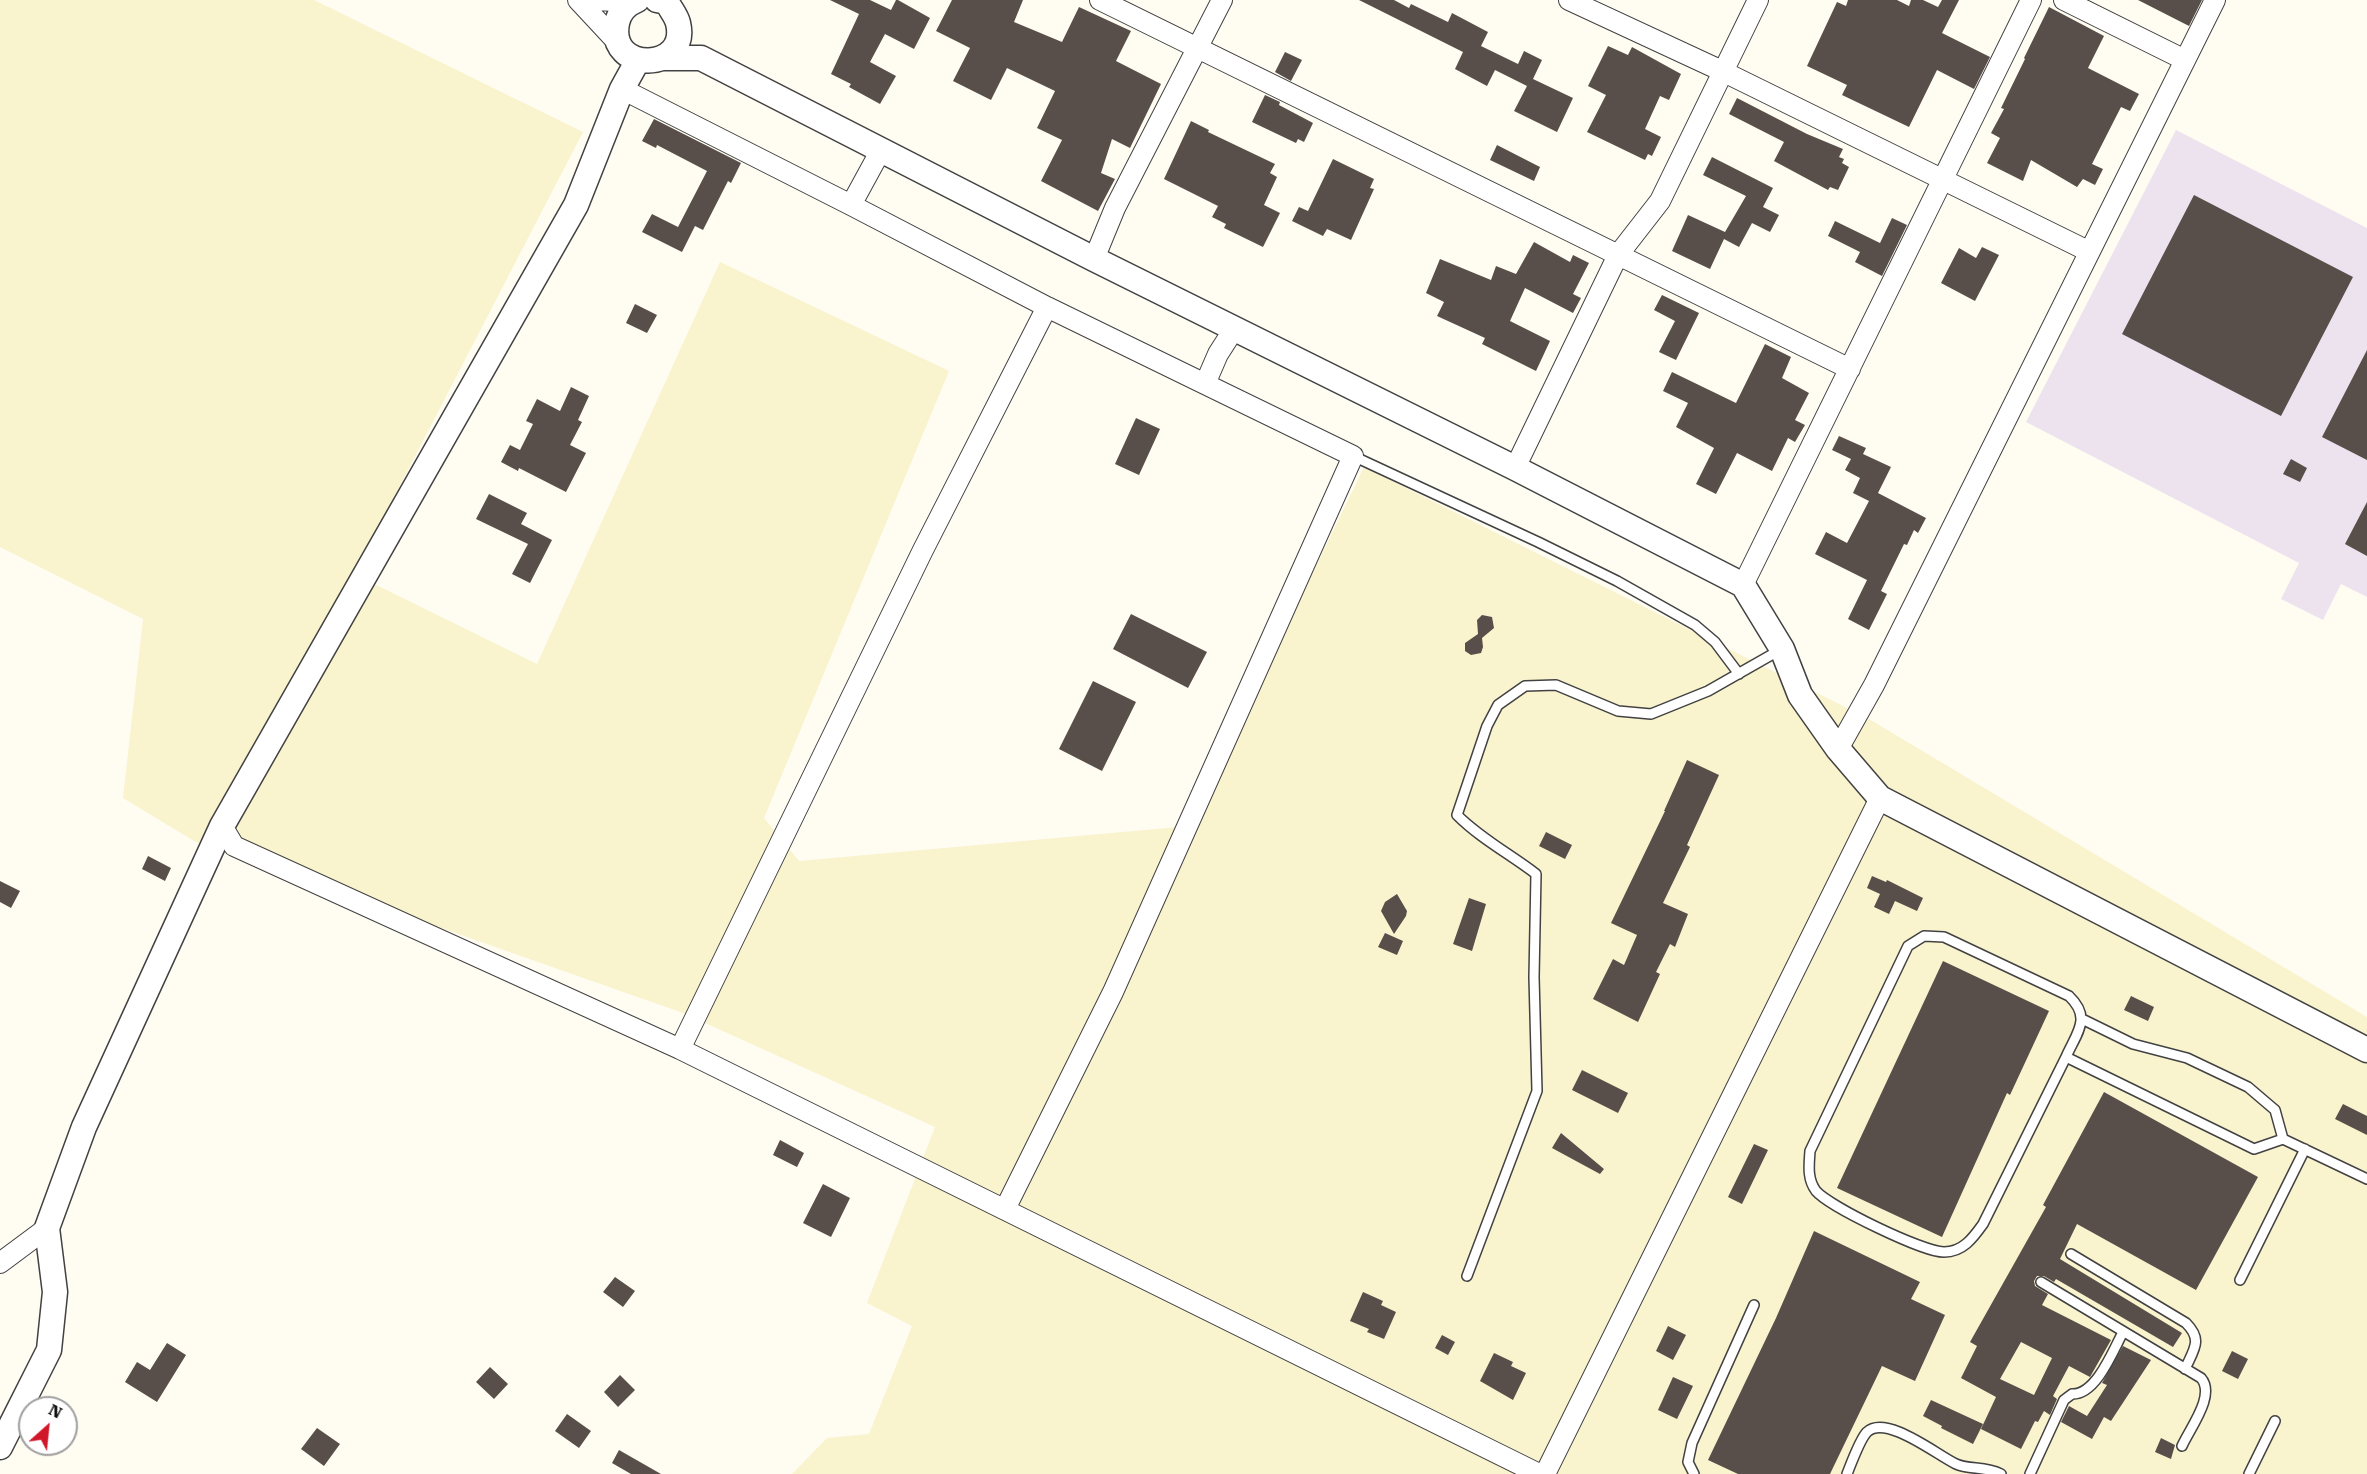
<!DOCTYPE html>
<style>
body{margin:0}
#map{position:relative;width:2367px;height:1474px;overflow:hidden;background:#fffcf2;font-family:"Roboto Serif",serif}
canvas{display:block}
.north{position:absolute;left:18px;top:1396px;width:60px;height:60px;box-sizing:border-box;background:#fff;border:2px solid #9f9f9f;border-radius:50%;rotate:27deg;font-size:16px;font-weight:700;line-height:24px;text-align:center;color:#0f0f0f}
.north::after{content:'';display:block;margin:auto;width:21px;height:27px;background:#d1162a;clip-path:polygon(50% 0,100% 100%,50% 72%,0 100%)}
</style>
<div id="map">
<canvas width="2367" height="1474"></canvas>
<div class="north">N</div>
</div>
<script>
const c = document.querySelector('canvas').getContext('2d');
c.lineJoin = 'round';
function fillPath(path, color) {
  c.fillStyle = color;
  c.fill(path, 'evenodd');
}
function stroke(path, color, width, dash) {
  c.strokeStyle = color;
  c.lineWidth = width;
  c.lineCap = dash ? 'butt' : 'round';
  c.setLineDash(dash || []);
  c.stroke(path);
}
fillPath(new Path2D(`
 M2176,130L2367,228V597L2341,584L2323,620L2281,599L2299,563L2026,422Z`), '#ede3ef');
fillPath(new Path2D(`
 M0,0H314L583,132L354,574L537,664L720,262L949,371L764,818L799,861L1190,826L1364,467L1869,719L2367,1017V1474H792L827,1438L869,1434L912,1326L867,1303L935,1127L683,1013L194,841L123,798L143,619L0,547Z`), '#f9f3ce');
fillPath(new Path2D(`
 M830,0H870L891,10L896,0H898L930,18L914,49L885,34L870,62L896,76L880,104L849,87L851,84L831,74L859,14Z
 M952,0H1023L1014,22L1062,42L1079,7L1131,31L1116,61L1161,84L1130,148L1112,139L1101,173L1115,179L1098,211L1041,181L1062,140L1037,128L1055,91L1007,68L991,100L953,81L970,48L936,31Z
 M1359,0H1394L1409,8L1411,4L1448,22L1452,13L1488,32L1481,46L1518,64L1524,51L1542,60L1533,79L1573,98L1557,132L1514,111L1527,86L1495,70L1487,86L1455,69L1463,52Z
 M1848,0H1897L1909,6L1911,0H1923L1938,7L1942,0H1959L1942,33L1990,57L1974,89L1937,70L1909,127L1842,95L1847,85L1807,66L1837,2L1846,6Z
 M2138,0H2202L2189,26Z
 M2049,7L2104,36L2088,68L2139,94L2130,111L2121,107L2092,164L2103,169L2095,185L2083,179L2077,187L2031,160L2023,181L1987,163L2000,138L1991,133L2004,109L2001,108L2025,59L2024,58Z
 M1608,46L1628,55L1632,47L1681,74L1669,100L1660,96L1645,129L1661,137L1652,156L1648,154L1645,160L1587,132L1606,95L1588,86Z
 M1285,52L1302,60L1291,81L1275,72Z
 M1265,95L1280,102L1279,105L1313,123L1304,142L1298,139L1296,143L1252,122Z
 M1737,98L1807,134L1843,149L1839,157L1844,159L1842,163L1849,167L1838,190L1830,187L1828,190L1774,161L1784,142L1729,114Z
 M654,119L741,163L731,183L728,181L703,230L695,226L682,252L642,232L652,214L678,227L707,171L657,145L656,148L642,141Z
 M1191,121L1209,130L1208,132L1275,164L1270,173L1277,177L1264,205L1280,213L1263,247L1224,228L1226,224L1212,217L1218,206L1164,179Z
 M1497,145L1540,167L1534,181L1490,160Z
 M1712,157L1773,188L1763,207L1779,215L1770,232L1752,223L1739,247L1724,239L1710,269L1672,251L1688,215L1725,232L1746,196L1703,175Z
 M1333,159L1374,179L1370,188L1374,189L1351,240L1327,229L1323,236L1292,221L1299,207L1308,211Z
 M2194,195L2353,277L2281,416L2122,334Z
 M1892,218L1907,225L1882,276L1855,262L1860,252L1828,236L1835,221L1880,243Z
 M1534,242L1570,262L1573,255L1589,263L1573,294L1581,298L1573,313L1525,288L1510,321L1550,341L1536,371L1482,344L1485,338L1437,316L1444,302L1426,293L1440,259L1491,280L1496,266L1516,274Z
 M1982,247L1999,255L1975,301L1941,283L1959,248L1976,258Z
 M1662,295L1699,313L1676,360L1659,352L1675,321L1654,310Z
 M635,304L657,315L647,333L626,323Z
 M1765,344L1791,357L1782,378L1809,393L1795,420L1805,425L1795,442L1788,438L1772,471L1737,453L1716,494L1696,484L1714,448L1676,427L1688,403L1663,391L1672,372L1736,403Z
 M2367,350V460L2322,437Z
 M571,387L589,396L578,420L582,422L570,445L586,453L566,492L519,468L518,471L501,462L510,445L520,450L533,424L526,421L537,399L560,411Z
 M1136,418L1160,429L1139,475L1115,464Z
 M1839,436L1866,448L1863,454L1891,467L1878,493L1926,518L1918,533L1914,530L1907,545L1904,544L1881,591L1887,594L1869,630L1848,619L1867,580L1815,554L1826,532L1847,543L1869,501L1853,493L1860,478L1845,470L1851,459L1832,450Z
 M2291,459L2307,468L2300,482L2283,474Z
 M489,494L527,513L521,524L552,540L530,583L512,574L528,544L476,519Z
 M2367,502V556L2345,544Z
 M1131,614L1207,652L1188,688L1113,649Z
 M1482,615L1492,617L1494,628L1482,638L1483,647L1481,653L1471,655L1465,651V643L1478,634L1477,620Z
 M1093,681L1136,702L1102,771L1059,749Z
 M1687,760L1719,775L1687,845L1690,847L1663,903L1688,914L1675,947L1670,944L1656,972L1660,974L1638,1022L1593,999L1613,959L1624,965L1637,935L1611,923L1665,811H1664Z
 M1546,832L1572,845L1565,859L1539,846Z
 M148,856L171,868L165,881L142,869Z
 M1872,876L1886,882L1887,880L1923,898L1917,911L1895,901L1889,914L1874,907L1880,894L1867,888Z
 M0,881L20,891L11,908L0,902Z
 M1397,894L1407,911L1406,916L1394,934L1381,911L1385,902Z
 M1469,898L1486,904L1472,951L1453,944Z
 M1385,933L1403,941L1397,955L1378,947Z
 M1943,961L2049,1011L2010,1095L2007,1093L1942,1237L1837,1188Z
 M2131,996L2154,1007L2148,1021L2124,1010Z
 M1582,1070L1628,1093L1618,1113L1572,1090Z
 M2104,1092L2258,1177L2196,1290L2077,1224L2060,1259L2182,1333L2173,1347L2056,1279L2054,1282L2044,1276H2037L2034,1281L2035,1286L2048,1294L2042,1305L2111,1340L2090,1377L2069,1366L2053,1396L2057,1399L2050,1415L2044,1411L2038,1422L2035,1421L2021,1449L1981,1429L1996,1397L1961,1378L1977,1346L1970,1342L2046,1207L2043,1205ZM2021,1342L2052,1358L2034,1395L2000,1379Z
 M2343,1104L2367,1116V1135L2335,1119Z
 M1561,1133L1604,1169L1600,1174L1552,1148Z
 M780,1140L804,1153L797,1167L773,1155Z
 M1754,1144L1768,1150L1742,1204L1728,1197Z
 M823,1184L850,1198L831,1237L803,1223Z
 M1814,1231L1920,1282L1911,1299L1945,1315L1915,1381L1882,1366L1830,1474H1738L1708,1460L1776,1318Z
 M615,1277L635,1291L623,1307L603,1292Z
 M1363,1292L1383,1301L1381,1305L1396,1312L1384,1339L1367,1332L1369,1329L1350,1321Z
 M1668,1326L1686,1335L1673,1360L1656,1351Z
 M1442,1335L1455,1342L1448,1355L1435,1348Z
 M167,1343L186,1355L157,1402L125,1382L137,1362L150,1370Z
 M2123,1346L2151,1360L2111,1421L2104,1417L2092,1439L2061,1422L2069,1406L2087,1416L2107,1385L2102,1383Z
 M2232,1351L2248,1359L2238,1379L2222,1371Z
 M1494,1353L1513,1362L1511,1366L1526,1373L1513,1400L1480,1381Z
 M490,1367L508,1384L494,1399L476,1382Z
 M620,1375L635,1390L618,1407L604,1392Z
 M1673,1377L1693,1386L1677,1419L1658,1410Z
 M1931,1400L1983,1424L1973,1444L1941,1428L1942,1426L1923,1416Z
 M567,1414L591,1431L579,1448L555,1431Z
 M317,1428L340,1444L324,1466L301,1449Z
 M2161,1438L2175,1445L2171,1459L2155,1452Z
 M619,1450L661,1474H631L612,1463Z`), '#594f4a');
const service = new Path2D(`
 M1353,456L1538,542L1617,581L1695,625L1715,642L1739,674
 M2082,1019L2133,1044L2187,1058L2248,1087L2275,1110L2283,1139L2367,1179
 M2066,1057L1983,1224C1973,1238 1963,1252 1944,1252C1923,1252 1830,1207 1816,1191C1807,1179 1809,1165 1810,1151L1908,946L1924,936L1944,937L2069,996C2092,1018 2077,1032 2066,1057L2254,1149L2283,1139
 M2071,1254L2186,1323C2203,1340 2194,1349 2185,1369
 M1467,1276L1537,1091L1534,977L1536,874C1510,854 1481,839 1457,815L1487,726L1498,705L1525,686L1556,685L1618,711L1651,714L1708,691L1780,650
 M2240,1280L2305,1149
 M2041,1282L2201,1378C2216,1395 2190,1428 2182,1446
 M1694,1474L1688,1462L1692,1443L1754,1305
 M1847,1474C1851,1464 1860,1439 1867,1432C1886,1414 1937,1455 1956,1464C1969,1470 1985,1466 2001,1474
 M2030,1474L2064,1400L2072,1394C2096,1395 2113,1351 2123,1332
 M2249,1474L2275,1421`);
const minor = new Path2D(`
 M578,0L619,44
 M597,0L632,2
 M1100,0L1850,369
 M1569,0L1722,71L2088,251
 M2064,0L2185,60
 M622,89L851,205L1047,307
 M851,205L881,150
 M1094,259L1115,208L1222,0
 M1515,468L1618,255L1660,201L1758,0
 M1743,585L2031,0
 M1838,749L1874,685L2215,0
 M222,826L234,846L680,1049L1539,1474
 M680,1049L923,550L1047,307L1205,384
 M1005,1209L1113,992L1353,456L1205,384L1218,354L1234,329
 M0,1263L47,1228
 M1545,1474L1880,798`);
const tertiary = new Path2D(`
 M637,0C627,4 619,12 617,23C607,74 690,72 678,23C676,15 670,9 667,2L657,0
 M662,58H701L1094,259L1515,468L1743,585L1782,649L1800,695L1838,749L1880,798L2367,1050
 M0,1447L49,1350L55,1292L47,1228L84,1127L222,826L576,205L622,89L638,60`);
stroke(service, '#424242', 12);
stroke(minor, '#424242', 22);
stroke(tertiary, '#424242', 27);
stroke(service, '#fff', 9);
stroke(minor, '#fff', 20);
stroke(tertiary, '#fff', 24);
</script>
